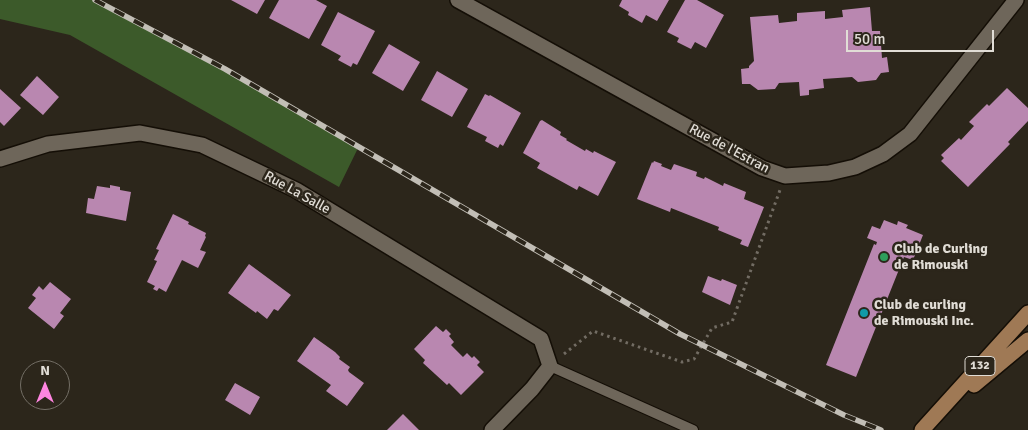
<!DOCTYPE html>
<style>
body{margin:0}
#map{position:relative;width:1028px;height:430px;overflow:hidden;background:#2c261b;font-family:Signika,sans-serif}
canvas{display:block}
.north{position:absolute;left:20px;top:360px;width:50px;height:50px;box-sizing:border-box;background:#2c261b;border:1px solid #746f66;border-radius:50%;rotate:0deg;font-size:14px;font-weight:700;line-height:20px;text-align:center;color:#e1ddd6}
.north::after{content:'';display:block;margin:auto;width:18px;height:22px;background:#fe85e0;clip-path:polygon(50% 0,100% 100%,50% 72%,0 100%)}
.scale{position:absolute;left:846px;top:30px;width:148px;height:22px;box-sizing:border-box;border:2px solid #e1ddd6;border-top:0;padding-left:6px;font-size:15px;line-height:18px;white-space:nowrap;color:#e1ddd6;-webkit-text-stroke:4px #2c261b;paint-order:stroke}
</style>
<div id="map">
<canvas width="1028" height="430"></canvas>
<div class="north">N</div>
<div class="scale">50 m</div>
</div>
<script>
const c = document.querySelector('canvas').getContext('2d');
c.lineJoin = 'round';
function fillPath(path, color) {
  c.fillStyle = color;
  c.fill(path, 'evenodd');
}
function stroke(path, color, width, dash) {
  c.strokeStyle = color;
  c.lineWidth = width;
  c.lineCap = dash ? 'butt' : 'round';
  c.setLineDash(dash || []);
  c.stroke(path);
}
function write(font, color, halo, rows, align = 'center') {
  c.font = font + ' Signika,sans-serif';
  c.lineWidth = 5;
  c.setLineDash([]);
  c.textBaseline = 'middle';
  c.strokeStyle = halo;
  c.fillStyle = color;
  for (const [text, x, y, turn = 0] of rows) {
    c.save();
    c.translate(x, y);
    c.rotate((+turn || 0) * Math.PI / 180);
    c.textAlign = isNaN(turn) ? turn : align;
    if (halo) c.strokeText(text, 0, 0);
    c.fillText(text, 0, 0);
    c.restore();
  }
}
fillPath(new Path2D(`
 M0,0H95L225,69L359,146L339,187L70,35L0,19Z`), '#3c5a2a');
fillPath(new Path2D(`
 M231,0H265L257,14Z
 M279,0H316L327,6L309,39L269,18Z
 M622,0H669L657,21L646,15L642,23L628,15L629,12L619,6Z
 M685,0H697L724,15L706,48L695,42L691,49L677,42L679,38L667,32Z
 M870,7L872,31H880L882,58L887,57L889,72L881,73L876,80L858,82L852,77L823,79L824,88L809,90V95L800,96L799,82L779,83L775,89L758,90L750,84H742L741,69L749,68V66L754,61L750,17L778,15L779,23L797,21V13L825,11V19L843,17L842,10Z
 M338,12L375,31L357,65L353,63L351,67L338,60L341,56L321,45Z
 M389,44L420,62L403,91L372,73Z
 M437,71L468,89L452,117L421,100Z
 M37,76L59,97L43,115L20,95Z
 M1007,88L1028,108V121L1008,142L1010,144L968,187L941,161L944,158L941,155L959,138L961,140L974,126L969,122L987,104L989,106Z
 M0,89L21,108L4,126L0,122Z
 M485,94L489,96L490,95L521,113L503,146L500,144L498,148L485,141L487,137L467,127Z
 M542,120L561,132L560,135L567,139L566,140L585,151L586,149L593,153L594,151L616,162L598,196L579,186L577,190L537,168L540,163L523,153L540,121Z
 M654,161L662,164L661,166L671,170L674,164L697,172L696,176L704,179L705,177L723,186L724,183L746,192L744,199L764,207L748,247L740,244L742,240L718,230L719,227L671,208L670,212L637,199L652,162L653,163Z
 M110,185L120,187V190L131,192L126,221L86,213L88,198L94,199L97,186L110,188Z
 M173,214L189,222L188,224L206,233L205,236L206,237L200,250L206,252L198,268L182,260L166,292L159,288L157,291L153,289L155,286L147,282L157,261L154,260L159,250L156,249Z
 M884,220L897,225L898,221L908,225L906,228L923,235L913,260L904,257L856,377L826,365L874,244L876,245L877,242L867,238L872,226L880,229Z
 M249,264L291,295L278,311L274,309L267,319L257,311L256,313L228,293Z
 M708,276L721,281L722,279L737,285L730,305L702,292Z
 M50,282L71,299L60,313L64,316L54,329L28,308L36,298L32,295L39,286L43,290Z
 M436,326L443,332L446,329L451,334L449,336L454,342L451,345L463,357L467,353L472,358L474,356L480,362L477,365L484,372L461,395L449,383L447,385L423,363L425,360L414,349Z
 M314,337L335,352L340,357L339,359L350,367L348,370L349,372L364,383L347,406L326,391L331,385L297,361Z
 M235,383L260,397L250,415L225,400Z
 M403,414L419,430H387Z`), '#b987b0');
const lane = new Path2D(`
 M550,366L693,430`);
const street = new Path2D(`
 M458,0L762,168L785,176L829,173L855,167L883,154L910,134L1016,0
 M0,159L48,144L140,133L202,145L296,190L541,339L550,366L532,389L492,430`);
const primary = new Path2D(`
 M974,385L1028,340
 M922,430L1028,313`);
stroke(lane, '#140e06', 12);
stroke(street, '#140e06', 18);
stroke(primary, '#140e06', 18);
stroke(new Path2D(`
 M564,354L593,331L682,362L694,359L712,328L732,322L780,190`), '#726c63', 3, [2.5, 4]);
stroke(lane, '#6e665a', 10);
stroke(street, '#6e665a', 15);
stroke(primary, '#9f7955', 15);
const rail = new Path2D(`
 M95,0L225,69L680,334L844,415L881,430`);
stroke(rail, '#c2beb6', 5.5);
stroke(rail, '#2c261b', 4, [11]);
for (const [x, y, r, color] of [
 [884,257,5,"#2e9e5b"],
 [864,313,5,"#0f9aa8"]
]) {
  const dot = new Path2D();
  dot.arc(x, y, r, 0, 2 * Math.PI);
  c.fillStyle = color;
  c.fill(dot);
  stroke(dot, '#2c261b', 2);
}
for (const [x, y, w] of [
 [980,366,30]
]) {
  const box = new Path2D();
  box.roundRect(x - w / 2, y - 9.5, w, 19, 4);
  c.fillStyle = '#2c261b';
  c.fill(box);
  stroke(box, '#e1ddd6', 1);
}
write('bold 12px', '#e1ddd6', null, [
 ["132",980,366]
]);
write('14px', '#e1ddd6', '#2c261b', [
 ["Rue de l'Estran",729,149,28],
 ["Rue La Salle",297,193,29]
]);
write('bold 14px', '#e1ddd6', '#2c261b', [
 ["Club de Curling",894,249],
 ["de Rimouski",894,265],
 ["Club de curling",874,305],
 ["de Rimouski Inc.",874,321]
], 'left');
</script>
